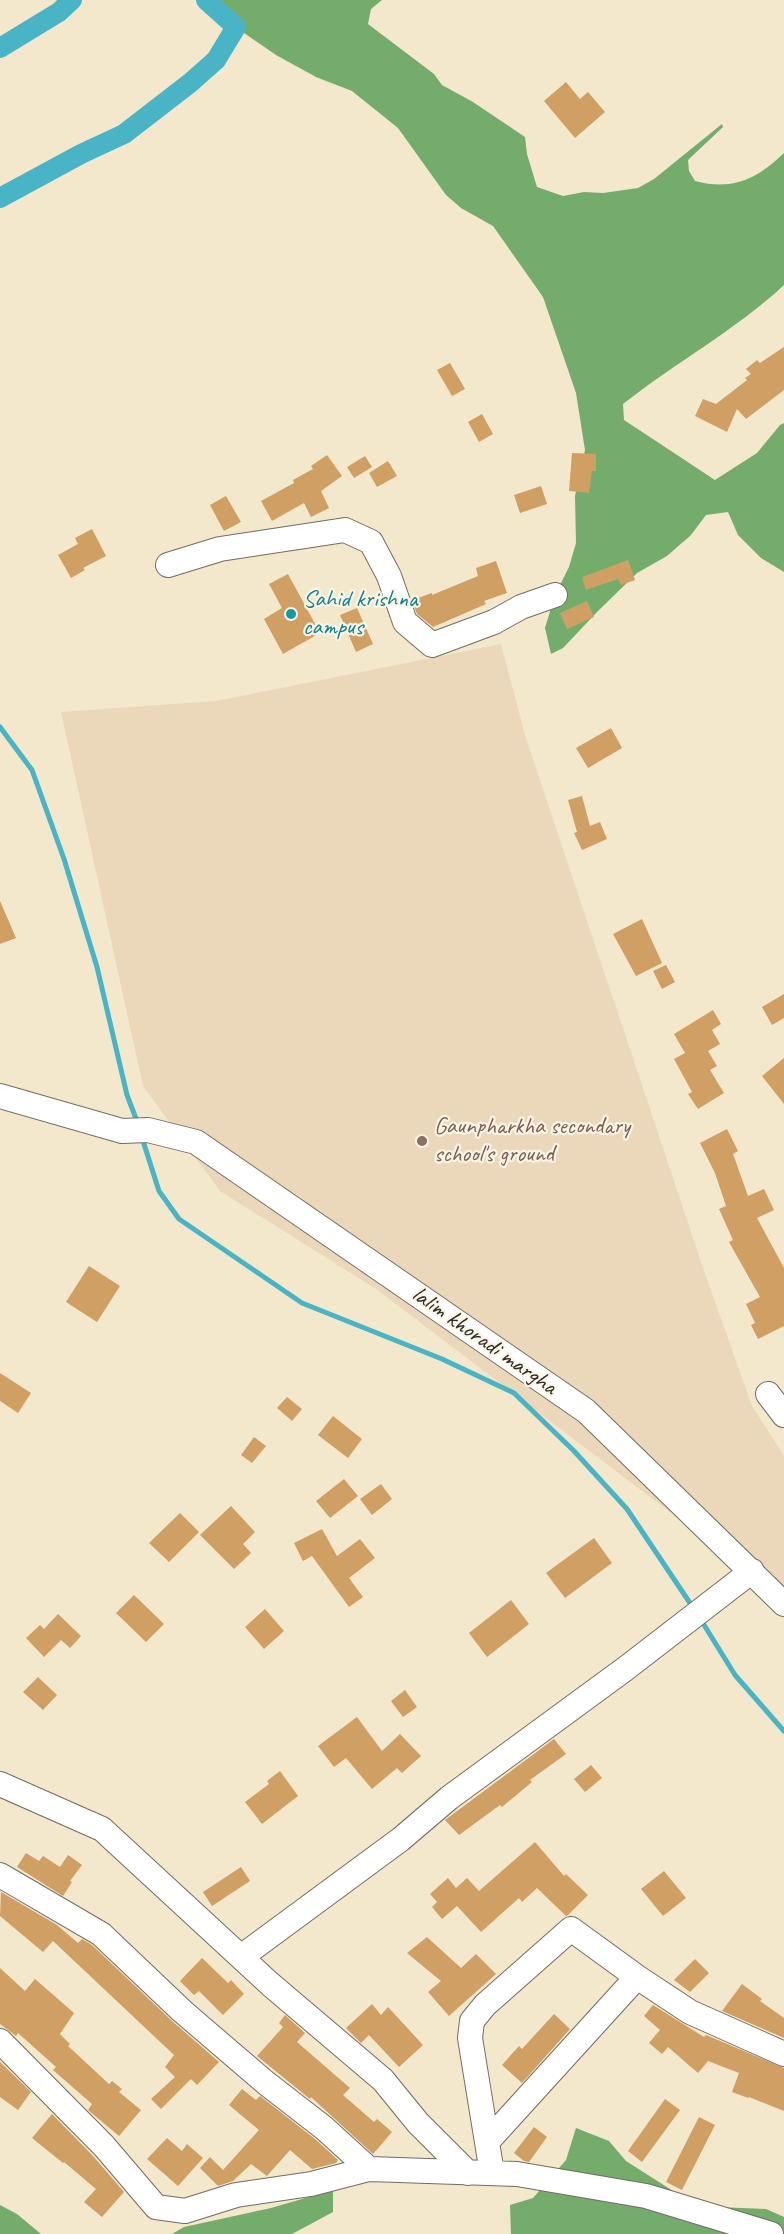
<!DOCTYPE html>
<style>
body{margin:0}
canvas{display:block;background:#f3e7cc}
</style>
<canvas width="784" height="2234"></canvas>
<script>
const c = document.querySelector('canvas').getContext('2d');
c.lineJoin = 'round';
function fillPath(path, color) {
  c.fillStyle = color;
  c.fill(path, 'evenodd');
}
function stroke(path, color, width, dash) {
  c.strokeStyle = color;
  c.lineWidth = width;
  c.lineCap = dash ? 'butt' : 'round';
  c.setLineDash(dash || []);
  c.stroke(path);
}
function write(font, color, halo, rows, align = 'center') {
  c.font = font + ' Caveat,sans-serif';
  c.lineWidth = 4.5;
  c.setLineDash([]);
  c.textBaseline = 'middle';
  c.strokeStyle = halo;
  c.fillStyle = color;
  for (const [text, x, y, turn = 0] of rows) {
    c.save();
    c.translate(x, y);
    c.rotate((+turn || 0) * Math.PI / 180);
    c.textAlign = isNaN(turn) ? turn : align;
    if (halo) c.strokeText(text, 0, 0);
    c.fillText(text, 0, 0);
    c.restore();
  }
}
fillPath(new Path2D(`
 M501,644L525,735L703,1268L752,1406L784,1456V1595L687,1525L376,1289L220,1191L143,1086L61,712L216,701Z`), '#ebd8ba');
fillPath(new Path2D(`
 M206,0H382L371,9L368,24L434,74L442,85L473,102L525,137L527,154L537,187L563,196L584,192L603,193L638,188L654,179L722,124L723,127L688,160L689,171L695,181C733,191 757,179 784,153V285C737,329 675,363 623,404L624,420L715,480L757,453L780,425L784,423V572L761,558L738,535L728,512L706,515L691,535L667,556L637,573L597,612L563,648L551,654L545,628L555,595L569,567L576,543L575,496L585,450L576,393L543,297L493,226L461,208L446,195L398,128L352,91L316,77L276,55L231,24Z
 M576,2128L609,2141L626,2161L681,2196L717,2207L766,2209L784,2217V2234H511L510,2205L533,2198L566,2160Z
 M333,2190V2212L292,2234H172L184,2227L271,2208Z
 M0,2205L17,2214L41,2234H0Z`), '#74ac6b');
stroke(new Path2D(`
 M0,727L32,770L64,859L97,967L127,1095L138,1124
 M144,1144L159,1191L179,1219L302,1303L442,1359L514,1393L574,1451L627,1509L694,1609
 M701,1620L735,1675L784,1731`), '#48b4c5', 5);
stroke(new Path2D(`
 M0,48L59,12L72,0
 M0,198L81,154L124,134L190,83L216,60L236,27L206,0`), '#48b4c5', 20);
fillPath(new Path2D(`
 M566,82L580,99L588,92L605,112L575,138L544,101Z
 M784,347V390L746,419L737,409L727,432L695,416L703,399L716,404L747,380L745,378L751,374L746,369L757,360L760,363Z
 M450,363L465,389L452,396L437,370Z
 M482,414L493,434L479,442L468,422Z
 M572,453L596,454V471H592L589,493L569,491Z
 M327,455L342,476L321,491L329,508L311,517L304,503L272,521L261,501L294,483L293,480L313,469L311,466Z
 M365,456L372,467L354,478L347,467Z
 M388,461L397,476L377,487L369,473Z
 M541,486L547,504L520,513L514,495Z
 M226,496L241,522L224,531L210,505Z
 M92,529L106,556L83,568L85,570L71,578L58,555L78,544L75,538Z
 M628,560L635,580L621,585L618,579L586,590L582,577Z
 M496,561L507,593L484,601L486,604L433,627L417,614L412,600L432,593V595L478,576L476,568Z
 M288,574L320,633L283,654L264,619L282,608L269,584Z
 M587,601L594,617L567,629L560,613Z
 M357,608L373,644L356,652L340,615Z
 M611,728L622,748L588,768L576,748Z
 M582,796L590,826L600,822L607,839L582,850L574,833L577,832L568,800Z
 M0,901L16,938L0,944Z
 M642,919L662,963L636,976L613,934Z
 M666,965L675,982L662,989L653,971Z
 M784,994V1018L772,1025L762,1007Z
 M713,1010L721,1024L712,1030L720,1044L708,1051L717,1066L710,1070L724,1093L698,1109L688,1094L692,1092L674,1059L685,1053L674,1034Z
 M784,1058V1104L762,1076Z
 M727,1129L738,1151L733,1154L748,1196L764,1189L774,1210L757,1218L784,1268V1326L758,1339L751,1325L755,1323L746,1304L760,1297L729,1242L733,1240L719,1209L726,1206L715,1173L700,1143Z
 M89,1266L120,1286L97,1322L66,1302Z
 M0,1373L31,1393L18,1413L0,1401Z
 M287,1397L302,1409L292,1421L277,1408Z
 M333,1416L362,1439L348,1458L318,1435Z
 M254,1437L266,1446L252,1463L241,1455Z
 M344,1479L358,1496L330,1518L316,1501Z
 M381,1484L392,1499L372,1515L360,1499Z
 M231,1506L255,1532L243,1544L251,1553L234,1569L200,1535Z
 M180,1513L199,1532L169,1562L149,1543Z
 M322,1529L337,1556L360,1539L375,1558L349,1578L363,1597L349,1607L312,1556L303,1561L294,1543Z
 M594,1538L612,1563L565,1598L546,1573Z
 M134,1595L164,1624L146,1642L116,1613Z
 M511,1600L529,1624L487,1657L469,1633Z
 M265,1609L284,1631L264,1649L245,1627Z
 M58,1614L81,1636L70,1648L61,1640L44,1657L26,1638L40,1625L44,1629Z
 M38,1677L57,1695L43,1710L23,1692Z
 M405,1690L417,1707L403,1717L391,1701Z
 M357,1717L382,1751L400,1734L421,1756L402,1773L397,1768L372,1789L346,1758L334,1767L318,1746Z
 M554,1739L566,1754L530,1780L532,1782L502,1807L500,1805L459,1835L445,1820Z
 M591,1765L602,1778L585,1792L574,1779Z
 M280,1771L298,1796L262,1824L245,1802L269,1784L267,1781Z
 M535,1842L564,1876L566,1874L588,1895L568,1915L566,1916L537,1888L522,1902L519,1898L481,1932L457,1906L442,1919L432,1907L437,1902L430,1894L448,1878L456,1888L467,1878L479,1891Z
 M26,1853L39,1861L43,1856L60,1867L68,1855L82,1865L70,1881L72,1882L63,1896L17,1867Z
 M241,1867L250,1881L212,1906L203,1892Z
 M664,1871L686,1898L663,1916L641,1889Z
 M1,1892L57,1925L78,1943L82,1939L92,1945L172,2021L219,2062L197,2085L191,2079L161,2109L151,2099L175,2077L165,2067L174,2055L53,1941L43,1952L0,1916Z
 M427,1937L461,1968L476,1954L496,1974L449,2016L428,1992L441,1981L407,1953Z
 M202,1958L228,1983L231,1980L244,1994L223,2015L199,1991L194,1995L180,1981Z
 M695,1959L709,1973L690,1992L674,1980Z
 M0,1968L25,1991L35,1979L74,2013L60,2034L70,2044L68,2046L109,2084L112,2081L122,2089L119,2092L141,2110L119,2136L88,2110L92,2104L53,2070L56,2067L18,2033L16,2036L0,2024Z
 M742,1984L762,1999L760,2001L784,2018V2038L722,2011Z
 M372,2004L381,2015L388,2007L423,2045L399,2067L369,2035L361,2043L346,2028Z
 M653,2005L704,2037L706,2035L784,2068V2111L749,2097L748,2098L732,2092L739,2073L708,2061L698,2073L668,2047L662,2054L649,2043L660,2030L644,2016Z
 M554,2014L570,2029L522,2083L502,2065L519,2046L522,2049Z
 M285,2015L305,2033L297,2042L350,2088L343,2095L374,2122L377,2119L392,2132L373,2154L311,2097L310,2099L257,2056L283,2027L279,2023Z
 M0,2062L31,2092L18,2110L0,2097Z
 M242,2089L256,2100L260,2096L315,2139L338,2160L336,2163L312,2169L290,2150L267,2176L251,2164L233,2181L218,2186L200,2168L210,2157L223,2170L259,2130L229,2105Z
 M665,2099L680,2110L642,2162L628,2151Z
 M52,2114L93,2156L124,2192L102,2217L84,2202L96,2189L64,2162L63,2163L32,2138Z
 M699,2117L715,2125L682,2190L666,2182Z
 M534,2127L547,2137L529,2162L524,2161L514,2153Z
 M167,2138L182,2151L187,2144L203,2158L178,2186L147,2159Z`), '#d09f63');
const minor = new Path2D(`
 M168,565L220,549L345,530L371,542L389,576L405,622L432,645L494,622L521,607L555,595
 M0,1096L122,1131L148,1130L196,1142L586,1411L784,1604
 M768,1394L784,1415
 M0,1784L102,1829L270,1984L383,2080L418,2123L468,2173
 M0,1875L101,1934L182,2011L266,2083L324,2128L369,2169
 M241,1957L401,1839L449,1798L625,1669L752,1571
 M0,2041L104,2146L156,2207L185,2211L236,2195L311,2184L369,2169L517,2174L646,2196L771,2234
 M487,2142L637,1977
 M492,2173L470,2038L472,2021L485,2005L571,1929L637,1977L690,2012L784,2054`);
stroke(minor, '#716d63', 26);
stroke(minor, '#fff', 24);
for (const [x, y, r, color] of [
 [291,614,6,"#0f9aa8"],
 [422,1141,6,"#8d6e63"]
]) {
  const dot = new Path2D();
  dot.arc(x, y, r, 0, 2 * Math.PI);
  c.fillStyle = color;
  c.fill(dot);
  stroke(dot, '#fcf5e5', 2);
}
write('24px', '#0d838f', '#fcf5e5', [
 ["Sahid krishna",303,600],
 ["campus",303,628]
], 'left');
write('24px', '#785e54', '#fcf5e5', [
 ["Gaunpharkha secondary",434,1127],
 ["school's ground",434,1155]
], 'left');
write('24px', '#2b2b2b', '#fcf5e5', [
 ["lalim khoradi margha",484,1341,35]
]);
</script>
